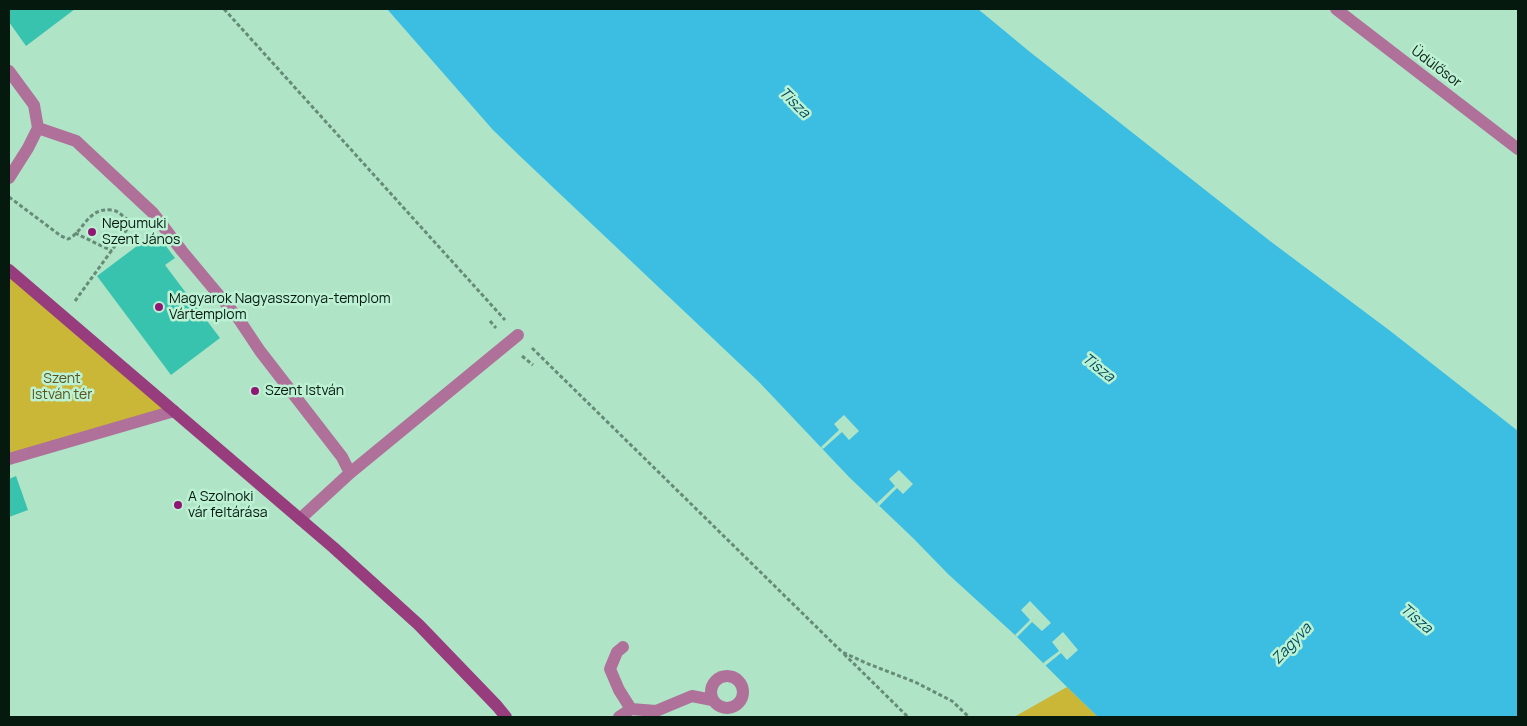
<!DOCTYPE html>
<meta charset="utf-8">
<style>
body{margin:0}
#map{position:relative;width:1527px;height:726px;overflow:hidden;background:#b0e4c7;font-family:Manrope,sans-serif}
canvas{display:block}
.frame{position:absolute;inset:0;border:10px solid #05190f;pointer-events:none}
</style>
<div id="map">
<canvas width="1527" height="726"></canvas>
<div class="frame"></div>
</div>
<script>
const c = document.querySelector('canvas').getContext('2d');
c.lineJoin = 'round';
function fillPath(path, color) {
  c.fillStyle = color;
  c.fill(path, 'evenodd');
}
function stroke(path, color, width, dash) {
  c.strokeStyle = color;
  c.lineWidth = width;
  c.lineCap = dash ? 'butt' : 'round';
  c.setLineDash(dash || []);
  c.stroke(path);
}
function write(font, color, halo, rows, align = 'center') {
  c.font = font + ' Manrope,sans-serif';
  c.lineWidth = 5;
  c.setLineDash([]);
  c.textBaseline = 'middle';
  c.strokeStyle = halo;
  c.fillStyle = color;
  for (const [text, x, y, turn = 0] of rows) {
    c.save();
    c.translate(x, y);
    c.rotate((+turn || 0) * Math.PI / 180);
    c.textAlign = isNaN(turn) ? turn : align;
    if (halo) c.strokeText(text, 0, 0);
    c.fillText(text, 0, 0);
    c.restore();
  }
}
fillPath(new Path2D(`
 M9,270L174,411L9,459Z
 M1067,687L1098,717H1014Z`), '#cab737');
fillPath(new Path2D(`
 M387,9H978L1030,52L1270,241L1389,330L1518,431V717H1098L1067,687L1015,635L948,574L914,539L849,477L759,382L523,159L493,130Z`), '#3cbee2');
fillPath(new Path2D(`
 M844,415L859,431L849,440L842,432L823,449L821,447L839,430L834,424Z
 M899,470L913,484L903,494L897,488L879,506L877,503L895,486L889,479Z
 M1030,601L1051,623L1042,631L1032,622L1017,637L1015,635L1030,620L1021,610Z
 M1063,632L1078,650L1067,660L1061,653L1045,666L1043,663L1059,651L1052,642Z`), '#b0e4c7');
fillPath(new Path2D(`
 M9,9H75L26,46L9,22Z
 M159,237L175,258L165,265L220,338L171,375L97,276L145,240L149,245Z
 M16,476L28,510L9,517V479Z`), '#38c3ae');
stroke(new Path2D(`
 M224,9L505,320
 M9,197L61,236L68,239C84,232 87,207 112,210C120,211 123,218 129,220
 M75,233L112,251
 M75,301L133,221
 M490,321L496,328
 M532,348L842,652L866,663L915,682L952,701L969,717
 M522,356L533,365
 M844,654L908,717`), '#668c78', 3, [4, 2.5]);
stroke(new Path2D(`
 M1336,9L1518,149
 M9,71L34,105L38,128L28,148L9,178
 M38,128L76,141L153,213L182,251L238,318L260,351L342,457L350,473
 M9,459L174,411
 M300,519L350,473L518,335
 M623,647L617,652L610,669L619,690L631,709
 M711 692a16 16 0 1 1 32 0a16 16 0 1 1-32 0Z
 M619,717L631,709L656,711L692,696L712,700`), '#af719a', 12);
stroke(new Path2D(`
 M9,270L334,548L419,625L497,706L506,717`), '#973d7d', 12);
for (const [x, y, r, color] of [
 [92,232,5,"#911673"],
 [159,307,5,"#911673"],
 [255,391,5,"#911673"],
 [178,505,5,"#911673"]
]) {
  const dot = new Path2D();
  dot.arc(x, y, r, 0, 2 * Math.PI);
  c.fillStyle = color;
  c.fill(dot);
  stroke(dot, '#bdf1d4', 2);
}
write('14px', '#05190f', '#bdf1d4', [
 ["Üdülősor",1436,67,37]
]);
write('14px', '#05190f', '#bdf1d4', [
 ["Nepumuki",102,224],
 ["Szent János",102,240],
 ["Magyarok Nagyasszonya-templom",169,299],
 ["Vártemplom",169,315],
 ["Szent István",265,391],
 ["A Szolnoki",188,497],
 ["vár feltárása",188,513]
], 'left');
write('14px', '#5a521d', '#bdf1d4', [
 ["Szent",62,379],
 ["István tér",62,395]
]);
write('italic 15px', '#004d60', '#bdf1d4', [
 ["Tisza",794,103,45],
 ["Tisza",1098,368,38],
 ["Tisza",1416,619,40],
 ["Zagyva",1292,644,-47]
]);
</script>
